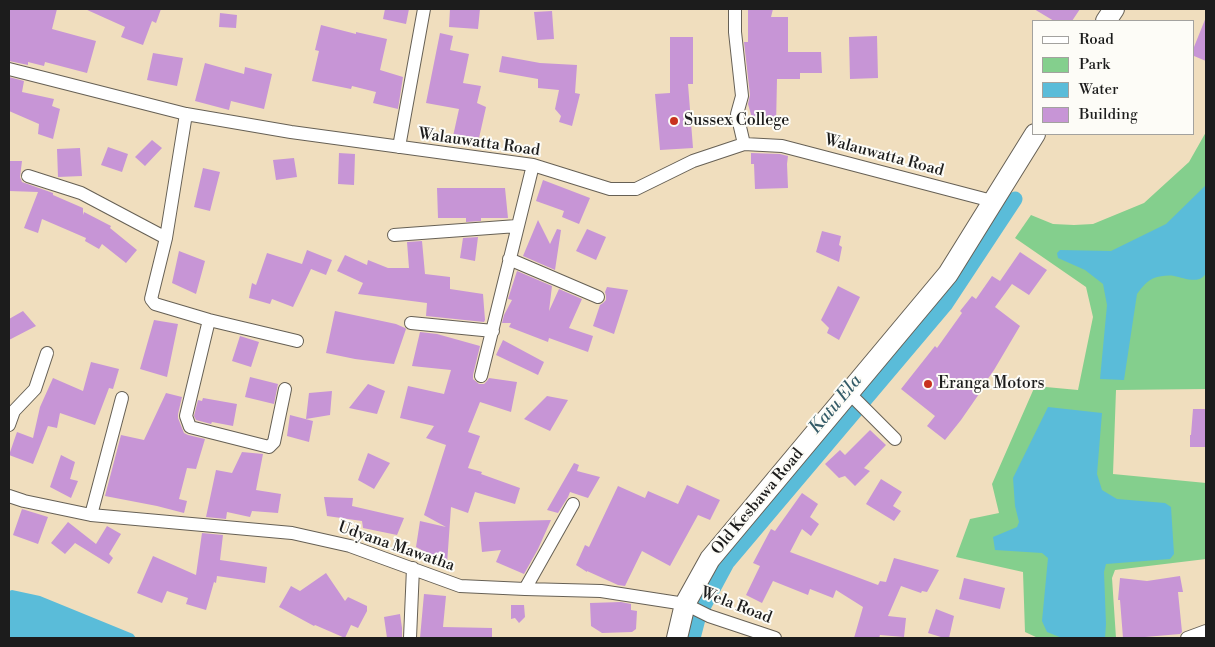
<!DOCTYPE html>
<style>
body{margin:0}
#map{position:relative;width:1215px;height:647px;overflow:hidden;background:#f0debe;font-family:"Libre Bodoni",serif}
canvas{display:block}
.frame{position:absolute;inset:0;border:10px solid #1c1c1c;pointer-events:none}
.legend{position:absolute;left:1032px;top:20px;width:162px;height:115px;box-sizing:border-box;background:#fdfcf7;border:1px solid #a3a29f;margin:0;padding:6px 9px;list-style:none;font-size:15px;color:#1c1c1c}
.legend li{display:flex;align-items:center;gap:10px;height:25px}
.legend b{width:25px;border:1px solid #a3a29f}
</style>
<div id="map">
<canvas width="1215" height="647"></canvas>
<div class="frame"></div>
<ul class="legend">
<li><b style="height:6px;background:#fff"></b>Road</li>
<li><b style="height:14px;background:#84cf8d"></b>Park</li>
<li><b style="height:14px;background:#5abcd9"></b>Water</li>
<li><b style="height:14px;background:#c795d6"></b>Building</li>
</ul>
</div>
<script>
const c = document.querySelector('canvas').getContext('2d');
c.lineJoin = 'round';
function fillPath(path, color) {
  c.fillStyle = color;
  c.fill(path, 'evenodd');
}
function stroke(path, color, width, dash) {
  c.strokeStyle = color;
  c.lineWidth = width;
  c.lineCap = dash ? 'butt' : 'round';
  c.setLineDash(dash || []);
  c.stroke(path);
}
function write(font, color, halo, rows, align = 'center') {
  c.font = font + ' "Libre Bodoni",serif';
  c.lineWidth = 4;
  c.setLineDash([]);
  c.textBaseline = 'middle';
  c.strokeStyle = halo;
  c.fillStyle = color;
  for (const [text, x, y, turn = 0] of rows) {
    c.save();
    c.translate(x, y);
    c.rotate((+turn || 0) * Math.PI / 180);
    c.textAlign = isNaN(turn) ? turn : align;
    if (halo) c.strokeText(text, 0, 0);
    c.fillText(text, 0, 0);
    c.restore();
  }
}
fillPath(new Path2D(`
 M1206,132V389L1116,390L1113,474L1206,483V559L1115,570L1112,578L1116,638H1038L1025,632L1023,572L956,557L970,519L999,513L992,484L1035,386L1078,390L1093,317L1086,287L1015,238L1031,215L1053,224L1074,225L1093,224L1144,203L1189,162Z`), '#84cf8d');
fillPath(new Path2D(`
 M1206,185V273C1200,285 1184,278 1174,276C1169,275 1159,276 1154,278C1147,281 1142,287 1137,294L1124,380L1100,379L1107,305L1103,284L1085,270L1058,258L1057,253L1060,250L1111,251L1166,224Z
 M1048,407L1102,413L1097,474L1102,490L1117,499L1165,503L1171,507L1174,554L1170,559L1106,564L1104,572L1106,624L1105,638H1062L1047,632L1042,621L1048,558L1042,553L995,550L993,537L1017,527L1019,522L1015,506L1013,478Z
 M12,590L40,596L133,634L136,638H9V591Z`), '#5abcd9');
stroke(new Path2D(`
 M693,638L699,615L727,563L945,305L1015,199`), '#5abcd9', 15);
fillPath(new Path2D(`
 M9,9H57L52,29L96,41L87,73L45,62L44,66L28,62V65L9,61Z
 M85,9H161L156,23L152,21L143,45L121,37L125,27Z
 M385,9H409L406,24L383,19Z
 M450,9H480L478,29L449,27Z
 M748,9H773L771,17H788V52H821L822,73H800V79H777L776,125H754L748,104L750,95L744,42H748Z
 M1034,9H1080L1072,21H1054Z
 M552,11L554,39L537,40L534,12Z
 M220,13L237,15L236,28L219,27Z
 M1206,17V61L1194,56V47Z
 M321,25L356,34V32L387,39L380,70L403,77L398,109L373,103L376,92L352,86L351,89L312,81L319,51L315,50Z
 M440,33L453,36L450,50L469,54L463,83L481,86L477,103L486,107L477,147L452,141L459,109L426,103Z
 M877,36L878,78L850,79L849,37Z
 M670,37H693V84H688L693,148L660,150L655,94L670,93Z
 M153,53L183,58L177,86L147,80Z
 M502,56L540,63L577,65L575,93L580,94L572,126L559,122L561,116L555,109L559,90L538,88V79L499,72Z
 M205,63L244,74L245,67L272,74L264,109L231,101L229,110L195,101Z
 M9,77L24,81L22,92L54,99L52,106L60,109L53,139L38,134L39,124L9,111Z
 M152,140L162,148L145,166L135,157Z
 M108,147L128,154L122,172L101,165Z
 M80,148L82,176L58,177L57,149Z
 M339,153L355,154L354,185L338,184Z
 M751,153L780,154L788,156L787,164L788,188L755,189L754,164H751Z
 M294,158L297,177L276,180L273,160Z
 M9,161H22L20,177L22,182L53,193V195L83,208V215L84,212L111,226L110,228L137,250L126,263L102,244L99,249L85,241L86,238L42,219L38,233L24,228L38,192L9,191Z
 M203,168L220,172L210,211L194,207Z
 M543,180L590,198L579,224L562,217L564,211L536,201Z
 M437,188H505L508,218H481V221L466,222V218H438Z
 M538,220L550,244L557,229L561,230L555,270L523,256Z
 M587,229L606,237L596,260L576,251Z
 M822,231L841,236L839,245L842,247L839,262L816,252Z
 M478,237L475,261L460,258L463,238Z
 M422,241L425,274L450,277V289L483,294L485,320L484,322L426,316L427,303L358,294L363,283L337,271L345,255L367,265L368,260L388,268H409L407,242Z
 M307,250L332,260L326,275L311,269L293,307L272,299L270,304L249,298L252,283L256,285L267,253L302,264Z
 M179,251L205,261L196,294L172,283Z
 M1020,252L1047,270L1029,295L1012,284L995,307L1020,326L994,370L978,393L979,394L961,420L945,440L927,426L935,416L901,389L935,346L937,348L962,313L960,311L972,296L976,299L992,276L1000,281Z
 M517,271L552,286L549,311L559,289L582,299L569,328L593,336L588,352L549,338L548,342L509,327L511,323H502L504,315L512,300L508,299Z
 M838,286L860,297L839,340L827,333L829,328L821,320Z
 M607,287L628,290L614,334L593,326L600,305L603,303L606,300V296L605,292Z
 M23,311L36,326L9,340V319Z
 M335,311L396,324L405,328L406,329L394,364L355,359L326,353Z
 M154,320L178,324L167,377L140,369Z
 M420,332L437,334L480,346L473,375V379L479,384H484L487,381L489,378L517,382L511,412L480,402L468,432L480,436L468,468L482,472L481,474L520,488L515,504L475,492L468,513L451,507L447,564L416,547L420,521L446,527L424,515L446,445L426,438L434,426L400,418L408,386L444,394L451,370L412,366Z
 M240,336L259,342L251,367L232,361Z
 M503,340L544,362L538,375L496,355Z
 M91,362L119,369L113,389L109,388L95,425L60,413L57,428L48,426L33,464L9,455L17,432L33,438L40,407L53,378L83,391Z
 M250,377L278,384L274,404L245,397Z
 M368,384L385,391L377,414L349,408Z
 M332,391L330,415L306,419L309,393Z
 M166,393L182,397L178,414V418L184,433L188,435L205,439L196,469L187,468L179,499L187,501L184,513L157,506L105,496L121,435L144,440Z
 M547,396L568,400L550,431L524,419Z
 M203,398L237,404L233,426L212,422L211,424L196,420L194,416L198,400L202,401Z
 M1193,409H1206V447H1190V435H1191Z
 M290,415L313,421L309,442L287,436Z
 M870,430L886,445L864,468L870,471L855,486L845,476L839,478L825,464L840,450L845,455Z
 M242,452L263,454L256,490L281,494L278,513L252,511L250,517L227,512L226,519L206,517L216,470L232,473Z
 M368,453L390,463L374,489L358,480Z
 M61,455L75,462L70,479L78,481L71,498L50,487Z
 M574,463L579,465L577,471L600,477L588,498L570,492L568,497L558,513L547,510Z
 M881,479L902,492L893,506L901,511L894,521L866,504Z
 M687,485L720,500L710,520L698,515L670,566L642,551L625,586L618,585L587,571V572L576,565L585,545L589,547L618,486L645,498L648,491L678,504Z
 M802,493L818,504L810,517L819,524L811,536L802,529L790,552L878,585L880,581L886,582L894,558L939,570L927,592L922,591L921,593L901,586L888,616L906,618L904,637L880,635L879,638H854L863,607L836,590L833,598L810,589L808,595L773,581L762,603L746,595L760,566L753,563L771,529L775,531Z
 M324,497L353,498L352,506L404,518L397,535L363,528L362,521L327,516Z
 M22,509L48,517L38,544L13,535Z
 M551,520L538,549L524,574L496,562L501,550L482,552L479,522Z
 M68,522L96,544L107,526L121,534L109,554L113,558L109,564L75,543L65,554L51,543Z
 M202,533L223,535L220,560L267,567L265,583L217,576L216,583L214,582L206,610L186,604L188,598L167,591L162,603L137,593L153,556L196,575Z
 M326,573L345,601L348,597L367,606V611L358,628L351,625L345,638L315,625L314,626L279,607L291,586L300,591Z
 M1180,576L1183,592H1178L1182,632L1180,634L1145,637V638H1123L1120,600H1118L1120,578L1147,581Z
 M964,578L1005,588L1000,609L959,599Z
 M424,594L446,596L443,627L492,628V638H420Z
 M621,602L631,604V610L637,611L636,629L632,632L602,633L591,626L590,603Z
 M511,605H524L525,617L519,623L515,618L511,619Z
 M936,609L954,616L949,638H944L928,633Z
 M400,614L402,628V638H387L384,617Z`), '#c795d6');
const minor = new Path2D(`
 M735,9V32L742,96L737,114L744,144
 M9,69L186,114L291,132L533,165L610,189H636L693,161L744,144L782,146L992,201
 M186,114L166,238L151,299L155,304L209,320L297,341
 M399,147L424,9
 M28,176L81,193L166,238
 M394,235L517,226
 M509,259L598,297
 M209,320L186,416L190,427L269,447L274,442L285,389
 M411,323L493,331
 M481,376L533,165
 M849,393L895,439
 M9,425L14,411L35,389L47,353
 M9,496L24,501L91,515L292,533L350,546L460,586L525,589L601,591L685,604L709,616L775,638
 M91,515L122,398
 M525,589L573,504
 M410,638L413,568
 M1187,638L1206,631`);
const primary = new Path2D(`
 M1106,21L1114,9
 M677,638L685,604L710,559L948,274L1035,134`);
stroke(minor, '#666055', 14);
stroke(primary, '#666055', 22);
stroke(minor, '#fff', 12);
stroke(primary, '#fff', 20);
for (const [x, y, r, color] of [
 [674,121,5,"#c8321e"],
 [928,384,5,"#c8321e"]
]) {
  const dot = new Path2D();
  dot.arc(x, y, r, 0, 2 * Math.PI);
  c.fillStyle = color;
  c.fill(dot);
  stroke(dot, '#fdfcf7', 2);
}
write('16px', '#1c1c1c', '#fdfcf7', [
 ["Sussex College",684,121],
 ["Eranga Motors",938,384]
], 'left');
write('16px', '#1c1c1c', '#fdfcf7', [
 ["Walauwatta Road",479,143,8],
 ["Walauwatta Road",884,156,15],
 ["Old Kesbawa Road",758,502,-50],
 ["Udyana Mawatha",396,547,19],
 ["Wela Road",736,606,21]
]);
write('italic 18px', '#355c68', '#fdfcf7', [
 ["Katu Ela",836,405,-50]
]);
</script>
